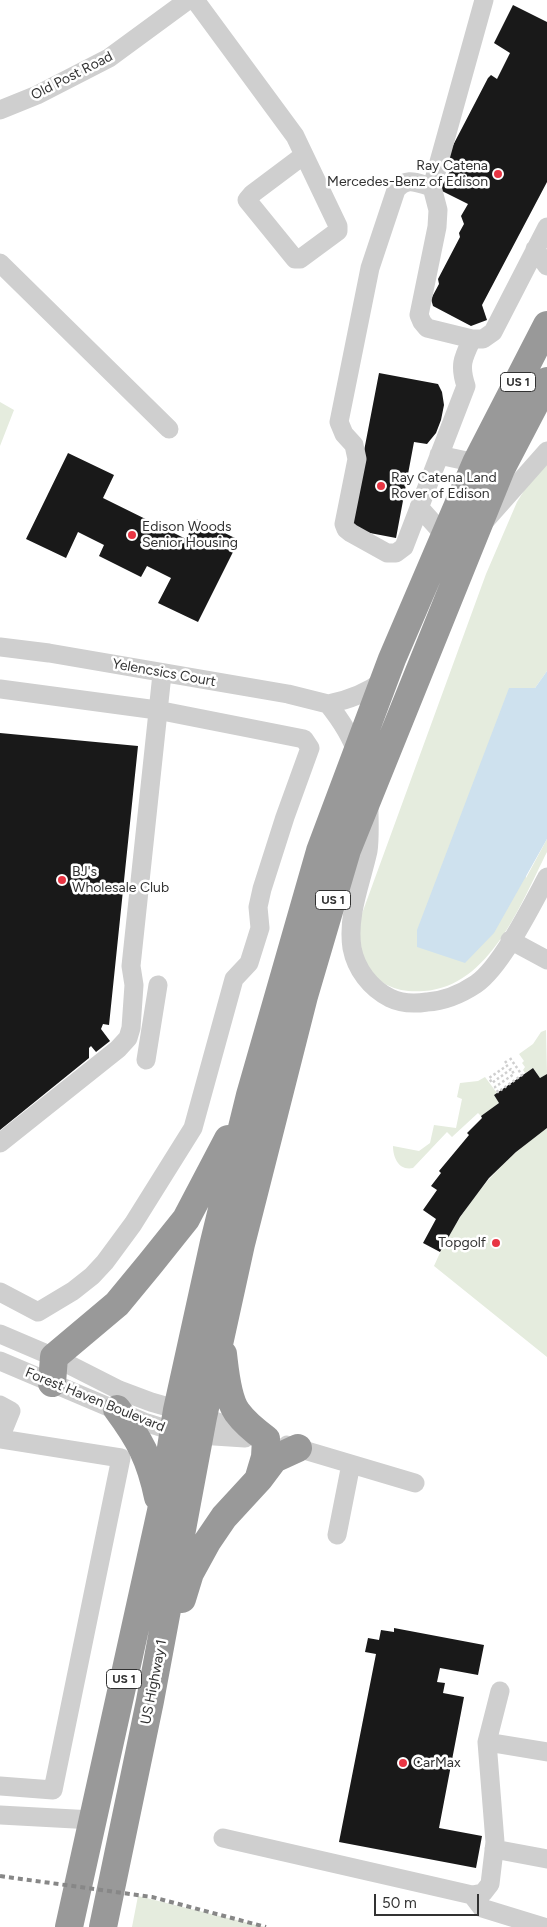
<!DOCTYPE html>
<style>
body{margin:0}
#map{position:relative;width:547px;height:1927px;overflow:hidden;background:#fff;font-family:Figtree,sans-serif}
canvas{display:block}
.scale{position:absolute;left:374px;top:1894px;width:105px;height:22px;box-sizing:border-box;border:2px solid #323232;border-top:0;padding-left:6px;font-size:15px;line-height:18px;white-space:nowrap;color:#323232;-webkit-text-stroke:4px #fff;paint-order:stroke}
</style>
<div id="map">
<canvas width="547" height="1927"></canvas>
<div class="scale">50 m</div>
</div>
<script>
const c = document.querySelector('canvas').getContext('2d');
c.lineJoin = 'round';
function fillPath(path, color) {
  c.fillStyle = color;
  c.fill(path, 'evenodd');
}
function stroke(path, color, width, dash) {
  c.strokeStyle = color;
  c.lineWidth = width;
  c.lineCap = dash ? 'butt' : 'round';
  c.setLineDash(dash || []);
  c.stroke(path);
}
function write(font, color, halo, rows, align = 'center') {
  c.font = font + ' Figtree,sans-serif';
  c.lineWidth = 5;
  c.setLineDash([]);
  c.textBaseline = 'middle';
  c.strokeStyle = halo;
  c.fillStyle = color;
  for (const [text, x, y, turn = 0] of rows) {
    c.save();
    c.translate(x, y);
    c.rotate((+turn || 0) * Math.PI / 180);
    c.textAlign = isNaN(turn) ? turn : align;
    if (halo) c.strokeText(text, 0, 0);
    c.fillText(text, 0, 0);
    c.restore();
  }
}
fillPath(new Path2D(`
 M0,402L14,410L0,446Z
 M547,463V671L535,688L526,878L547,839V852C521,903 490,987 424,991C411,992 399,991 387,985C362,971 358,944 360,919L486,574L517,502L530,481Z
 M546,1030L547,1074L540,1078L533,1068L525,1073L523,1070L525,1067L522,1063L524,1061L519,1054L533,1044L541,1032Z
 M485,1077L497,1093L494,1095L499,1103L481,1116L478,1113L452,1137L447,1132L413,1168C399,1171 393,1158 393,1146L419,1151L430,1143L434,1125L456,1128L462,1099L457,1097L460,1083L478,1081Z
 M547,1128V1357L434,1266C459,1210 496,1163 547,1128Z
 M138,1896L265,1927H132Z`), '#e5ecde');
fillPath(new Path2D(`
 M547,671V839L494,933L465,963L417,947V930L509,688H535Z`), '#cee1ee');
fillPath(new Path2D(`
 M513,5L547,22V182L482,305L487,320L471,326L433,306L431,299L439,284L438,279L460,237L459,233L464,224L461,216L468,204L440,190L453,165L449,163V153L488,78L491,75L497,79L510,53L494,43Z
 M379,373L438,384L442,392L444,405L441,420L436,433L427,444L414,442L396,538L349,529Z
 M68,453L114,475L103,498L186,539L196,519L239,540L198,622L158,603L171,578L147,566L141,577L99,556L104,545L78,532L66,558L26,539Z
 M0,733L138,746L109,1025L103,1024L101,1029L110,1041L96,1052L91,1046L89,1048V1058L0,1130Z
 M533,1068L540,1078L547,1074V1128L516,1152L489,1178L460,1217L440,1252L423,1243L436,1219L423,1210L437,1190L431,1186L441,1173L439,1171L469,1135L467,1133L482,1118L481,1116L499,1103L494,1095Z
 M394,1628L484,1645L478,1675L440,1668L437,1682L445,1683L443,1693L464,1697L439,1828L482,1836L476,1868L339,1842L376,1654L365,1652L368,1638L379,1640L381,1630L394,1632Z`), '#191919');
stroke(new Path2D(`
 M505,1061L508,1065L489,1078L492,1083L511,1069L514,1074L495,1087L498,1092L522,1075L510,1058`), '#cfcfcf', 2.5, [2.5, 2.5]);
stroke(new Path2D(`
 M195,0L295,136L338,226V231L300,259H295L247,200L252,194L304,155
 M484,0L432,187L438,210L437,227L419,315L422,322L427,328L472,339H483L493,332L547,227
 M0,110L37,95L109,58L188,0
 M432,187C417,183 407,176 396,190L370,268L339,422L344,434L354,445L357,459L344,524L346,529L351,533L387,553H396L404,547L466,386C459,365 463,358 472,339
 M535,249L547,266
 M0,263L169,429
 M439,455L476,463
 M419,507L445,536
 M485,521L547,451
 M0,647L49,653L288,694L328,704
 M0,689L157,710L304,739L310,748L285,817L262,889L258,907L260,928L249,963L234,979L193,1128L133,1224L105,1262L92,1276L73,1291L38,1312L0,1292
 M357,754C351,735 340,719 328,704C349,700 367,693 384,680
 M369,809C369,823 370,838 368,851C361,883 347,915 352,948C356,969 370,988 390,998C402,1004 414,1004 427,1002C444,1001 461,994 476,984C501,967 532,905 547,877
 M510,940L547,960
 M146,1060L158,985
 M0,1143L118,1049L128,1038L131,1028L134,985L131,966L162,674
 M0,1334L54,1357L119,1390L151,1402L203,1417L254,1435
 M0,1361L144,1422L173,1431L199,1435L245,1438
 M0,1405L11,1411L0,1438
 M0,1439L121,1458L53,1790L0,1786
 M287,1445L415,1483
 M337,1535L351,1464
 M487,1742L547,1752
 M0,1815L93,1820
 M223,1838L472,1895L483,1893L490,1884L495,1842L487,1742L500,1691
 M494,1849L547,1859
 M472,1895L482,1908L544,1927`), '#cfcfcf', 19);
stroke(new Path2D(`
 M223,1354C225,1370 227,1398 237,1412C245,1423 255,1431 266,1439L265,1457L259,1477
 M52,1383L54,1357L117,1304L150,1264L186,1219L228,1139
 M117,1409C140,1440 150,1459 158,1497
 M182,1599L190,1573L207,1542L224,1517L259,1479L274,1459L298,1448
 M69,1927L161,1511L177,1410L214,1242L250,1095L320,851L392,659L476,463L547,325
 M103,1927L150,1701L203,1417L241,1244L304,996L347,850L501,469L547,381`), '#999', 28);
stroke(new Path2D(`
 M0,1876L152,1897L266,1927`), '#878787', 4, [5, 4]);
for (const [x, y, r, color] of [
 [498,174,5,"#e83543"],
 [381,486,5,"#e83543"],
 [132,535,5,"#e83543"],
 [62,880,5,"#e83543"],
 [496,1243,5,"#e83543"],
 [403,1763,5,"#e83543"]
]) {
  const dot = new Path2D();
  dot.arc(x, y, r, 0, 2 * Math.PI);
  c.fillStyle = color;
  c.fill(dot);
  stroke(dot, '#fff', 2);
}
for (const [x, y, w] of [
 [518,382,35],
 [333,900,35],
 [124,1679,35]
]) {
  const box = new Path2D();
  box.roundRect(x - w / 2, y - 9.5, w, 19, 4);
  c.fillStyle = '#fff';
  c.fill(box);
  stroke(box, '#323232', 1);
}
write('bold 12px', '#323232', null, [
 ["US 1",518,382],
 ["US 1",333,900],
 ["US 1",124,1679]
]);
write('14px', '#323232', '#fff', [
 ["Old Post Road",72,76,-27],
 ["Yelencsics Court",164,673,10],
 ["Forest Haven Boulevard",95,1400,22],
 ["US Highway 1",154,1682,-79]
]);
write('14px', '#323232', '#fff', [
 ["Ray Catena",488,166,"right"],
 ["Mercedes-Benz of Edison",488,182,"right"],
 ["Ray Catena Land",391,478],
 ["Rover of Edison",391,494],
 ["Edison Woods",142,527],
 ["Senior Housing",142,543],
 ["BJ's",72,872],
 ["Wholesale Club",72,888],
 ["Topgolf",486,1243,"right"],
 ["CarMax",413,1763]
], 'left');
</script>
